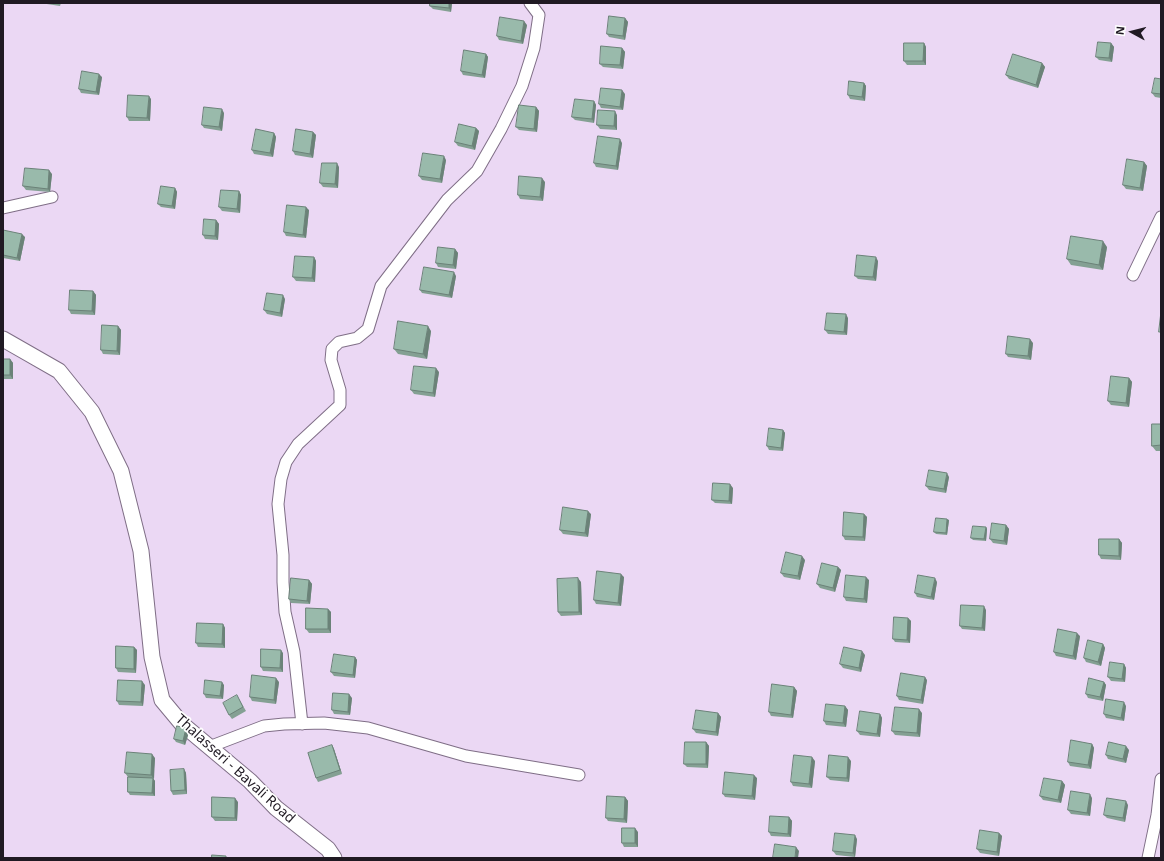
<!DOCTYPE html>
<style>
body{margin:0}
#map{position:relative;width:1164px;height:861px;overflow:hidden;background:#ebd8f4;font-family:"Noto Sans",sans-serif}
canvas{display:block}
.frame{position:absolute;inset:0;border:4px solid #201a23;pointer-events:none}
.north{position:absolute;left:1112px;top:12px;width:40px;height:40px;-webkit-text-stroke:3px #fff;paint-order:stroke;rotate:277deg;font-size:11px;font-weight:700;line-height:16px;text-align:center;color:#201a23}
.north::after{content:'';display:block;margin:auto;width:14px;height:18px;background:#201a23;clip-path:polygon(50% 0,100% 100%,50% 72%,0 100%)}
</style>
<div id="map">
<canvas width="1164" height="861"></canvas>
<div class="frame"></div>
<div class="north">N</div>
</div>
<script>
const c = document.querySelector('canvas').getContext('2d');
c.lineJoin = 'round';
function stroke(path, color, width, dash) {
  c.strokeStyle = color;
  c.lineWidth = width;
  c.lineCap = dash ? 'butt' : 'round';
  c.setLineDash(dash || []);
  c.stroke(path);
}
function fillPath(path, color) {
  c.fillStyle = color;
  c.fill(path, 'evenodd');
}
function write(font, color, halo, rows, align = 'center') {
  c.font = font + ' "Noto Sans",sans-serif';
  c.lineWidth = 3.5;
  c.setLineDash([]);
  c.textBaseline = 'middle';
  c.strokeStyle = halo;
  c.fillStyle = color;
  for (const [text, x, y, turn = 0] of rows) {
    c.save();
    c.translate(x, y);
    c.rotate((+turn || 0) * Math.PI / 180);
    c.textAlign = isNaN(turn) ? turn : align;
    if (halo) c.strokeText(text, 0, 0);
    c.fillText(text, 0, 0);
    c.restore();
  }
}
const minor = new Path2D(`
 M3,208L52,197
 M1133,275L1161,217
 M302,724L294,652L285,612L283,582V555L278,504L281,479L286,462L298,444L340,405V390L331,360L332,349L339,342L357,338L368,329L381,286L447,200L477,171L501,129L522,86L534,48L539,15L530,3
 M209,747L264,726L284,724L324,723L368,728L466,756L579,775
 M1148,858L1157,815L1161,779`);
const secondary = new Path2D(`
 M3,339L59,371L92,412L121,471L141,551L152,657L162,700L182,724L250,781L276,808L328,849L334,858`);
stroke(minor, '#7f6e86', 13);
stroke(secondary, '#7f6e86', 17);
stroke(minor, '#fff', 11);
stroke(secondary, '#fff', 15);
fillPath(new Path2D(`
 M40,3H61L60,6Z
 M430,3H452L451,12L433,9L430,6Z
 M625,18L628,22L625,40L609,37L607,34Z
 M527,25L523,44L499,40L497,36Z
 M924,43L926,47V65H907L904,61Z
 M1111,43L1114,47L1112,62L1099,60L1096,57Z
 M622,48L625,52L623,69L603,67L600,64Z
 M486,54L488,57L485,78L463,75L461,71Z
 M1042,63L1045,67L1038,88L1009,79L1006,75Z
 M102,77L99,95L81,93L79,89Z
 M1161,79V98L1155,97L1152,93Z
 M864,83L866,86L865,101L850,99L848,95Z
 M625,94L623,110L601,108L599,104Z
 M151,99L150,121H129L127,117Z
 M594,101L596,105L594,123L575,120L572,117Z
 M536,107L539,111L537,132L519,130L516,127Z
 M224,113L222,131L204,128L202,125Z
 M617,115V130L600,129L597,125Z
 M476,128L479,131L475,150L458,146L455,142Z
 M313,132L316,135L313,158L295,155L293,151Z
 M274,133L276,137L273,157L254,154L252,150Z
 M622,143L618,170L596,167L594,163Z
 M446,160L442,183L422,180L419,176Z
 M1144,162L1147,166L1143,191L1126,189L1123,185Z
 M339,167L338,188L323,187L320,183Z
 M52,174L50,192L26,190L23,186Z
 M545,182L543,201L520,199L518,195Z
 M175,188L177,192L175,209L161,207L158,204Z
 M239,191L241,195L240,213L222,211L219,207Z
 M309,210L306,238L286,236L284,232Z
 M216,220L219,224L218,240L205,239L203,235Z
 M3,230L25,237L20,261L3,258Z
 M1107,247L1103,270L1071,265L1067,259Z
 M455,249L458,253L456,269L438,267L436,263Z
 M314,257L316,261L315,282L296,281L293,277Z
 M878,261L876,281L858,279L855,276Z
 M456,276L452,298L422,293L420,290Z
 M93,291L96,295L95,315L71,314L69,310Z
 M285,299L282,317L267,314L264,310Z
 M848,318L847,335L828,334L825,330Z
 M118,326L121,330L120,355L103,354L101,350Z
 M431,331L427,359L398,354L394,349Z
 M1033,343L1031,360L1008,357L1006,354Z
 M3,359H10L13,363V379H3Z
 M439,372L435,397L414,394L411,390Z
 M1129,378L1132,382L1129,407L1111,405L1108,401Z
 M1161,424V451H1156L1152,446Z
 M783,430L785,433L783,451L769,450L767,446Z
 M949,477L946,493L929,490L926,486Z
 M733,488L732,504L715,503L712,500Z
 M591,514L588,537L563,534L560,530Z
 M864,514L867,517L865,541L845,540L843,536Z
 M949,520L947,535L936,534L934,532Z
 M1006,525L1009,529L1007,545L993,543L990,539Z
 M986,527L987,529L986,541L973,540L971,538Z
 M1119,539L1122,543L1121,560L1101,559L1099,555Z
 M805,560L800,580L784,577L781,573Z
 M838,567L841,570L835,592L820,588L817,584Z
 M624,577L621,606L596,604L594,600Z
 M309,580L312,584L310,604L291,603L289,599Z
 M869,580L867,603L846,601L844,597Z
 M581,582L582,615L561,616L558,612Z
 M937,582L934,600L917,597L915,593Z
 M328,609L331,612V633H309L306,629Z
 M986,610L985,631L962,629L960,626Z
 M908,618L911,621L910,643L895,642L893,639Z
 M223,624L225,628V648L198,647L196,643Z
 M1080,636L1076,660L1056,656L1054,652Z
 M1103,644L1105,648L1101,666L1086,662L1084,658Z
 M134,647L137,650L136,673L118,672L116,668Z
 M283,653V672L263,671L261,667Z
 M865,655L861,672L843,668L840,664Z
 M355,657L357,660L355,678L334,676L331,672Z
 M1124,664L1126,668L1125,682L1111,681L1108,677Z
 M927,680L923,704L899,700L897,696Z
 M279,682L276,704L252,701L250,697Z
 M1104,682L1106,685L1103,701L1088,698L1086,694Z
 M145,685L143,706L119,705L117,701Z
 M224,685L223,699L206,698L204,694Z
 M794,687L797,691L793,718L771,716L769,712Z
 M352,698L350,715L334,714L332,710Z
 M239,699L246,711L232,719L229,715Z
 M845,706L848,710L846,727L826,725L824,721Z
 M1126,706L1124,721L1106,718L1104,714Z
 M718,713L721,717L718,736L696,733L693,729Z
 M922,713L920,737L895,735L892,731Z
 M880,714L882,718L880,737L860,735L857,731Z
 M186,728L189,732L185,745L176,742L174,739Z
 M706,742L709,746L708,768L687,767L684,764Z
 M1092,744L1094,748L1091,769L1070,766L1068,762Z
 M332,745L334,749L342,774L318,782L316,778Z
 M1129,750L1126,763L1108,759L1106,755Z
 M155,758L153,779L155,781V796L130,795L128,792V777L125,773Z
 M815,761L812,788L793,786L791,782Z
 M851,761L849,782L830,780L827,777Z
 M184,769L186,773L187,794L173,795L171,791Z
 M757,778L755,800L725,797L723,794Z
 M1062,781L1065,785L1061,803L1043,800L1040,796Z
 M625,797L628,801L627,823L608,821L606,818Z
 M1092,798L1090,816L1071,814L1068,810Z
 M238,802L237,821H215L212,817Z
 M1128,805L1125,822L1107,818L1104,815Z
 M789,817L792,821L791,837L771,836L769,832Z
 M638,832V847H624L622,843Z
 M999,833L1002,836L999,856L980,853L977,849Z
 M857,839L855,857L836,855L833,851Z`), '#84a093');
fillPath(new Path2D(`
 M449,3H452L451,12L449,8Z
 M625,18L628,22L625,40L623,36Z
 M524,21L527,25L523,44L521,41Z
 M924,43L926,47V65L923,61Z
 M1111,43L1114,47L1112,62L1109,58Z
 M622,48L625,52L623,69L620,65Z
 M486,54L488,57L485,78L482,75Z
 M1042,63L1045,67L1038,88L1036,85Z
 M99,74L102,77L99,95L96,92Z
 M864,83L866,86L865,101L862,97Z
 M622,90L625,94L623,110L620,107Z
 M149,96L151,99L150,121L147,118Z
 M594,101L596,105L594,123L592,119Z
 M536,107L539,111L537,132L534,129Z
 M222,109L224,113L222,131L219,127Z
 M615,111L617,115V130L614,126Z
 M476,128L479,131L475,150L472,146Z
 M313,132L316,135L313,158L310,154Z
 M274,133L276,137L273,157L270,153Z
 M620,139L622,143L618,170L616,166Z
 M444,156L446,160L442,183L440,179Z
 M1144,162L1147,166L1143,191L1140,188Z
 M337,163L339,167L338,188L335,184Z
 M49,170L52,174L50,192L48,189Z
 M542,178L545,182L543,201L540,197Z
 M175,188L177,192L175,209L172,206Z
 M239,191L241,195L240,213L237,209Z
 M306,207L309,210L306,238L303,235Z
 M216,220L219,224L218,240L215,236Z
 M22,234L25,237L20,261L17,258Z
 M1103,241L1107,247L1103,270L1099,265Z
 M455,249L458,253L456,269L453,265Z
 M314,257L316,261L315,282L312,278Z
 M876,257L878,261L876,281L873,277Z
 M454,272L456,276L452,298L449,295Z
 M93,291L96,295L95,315L92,311Z
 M283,295L285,299L282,317L280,313Z
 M846,314L848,318L847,335L844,332Z
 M118,326L121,330L120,355L117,351Z
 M428,326L431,331L427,359L423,354Z
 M1030,339L1033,343L1031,360L1028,356Z
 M10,359L13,363V379L10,375Z
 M436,368L439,372L435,397L433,393Z
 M1129,378L1132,382L1129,407L1126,403Z
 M783,430L785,433L783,451L781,448Z
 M947,473L949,477L946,493L944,489Z
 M730,484L733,488L732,504L729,501Z
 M588,511L591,514L588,537L585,533Z
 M864,514L867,517L865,541L863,537Z
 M947,519L949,520L947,535L946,533Z
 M1006,525L1009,529L1007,545L1004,541Z
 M986,527L987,529L986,541L984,539Z
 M1119,539L1122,543L1121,560L1119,556Z
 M802,556L805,560L800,580L798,576Z
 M838,567L841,570L835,592L833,588Z
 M621,574L624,577L621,606L618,603Z
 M866,577L869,580L867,603L864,599Z
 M578,578L581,582L582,615L579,612Z
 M935,578L937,582L934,600L931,597Z
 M309,580L312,584L310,604L307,601Z
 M984,606L986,610L985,631L982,628Z
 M328,609L331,612V633L328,629Z
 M908,618L911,621L910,643L907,640Z
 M223,624L225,628V648L222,644Z
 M1077,633L1080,636L1076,660L1073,656Z
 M1103,644L1105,648L1101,666L1098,662Z
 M134,647L137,650L136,673L134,669Z
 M281,650L283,653V672L280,668Z
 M862,651L865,655L861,672L859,668Z
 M355,657L357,660L355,678L353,675Z
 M1124,664L1126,668L1125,682L1122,679Z
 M925,677L927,680L923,704L921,700Z
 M276,678L279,682L276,704L274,700Z
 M142,681L145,685L143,706L141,702Z
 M222,682L224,685L223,699L220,696Z
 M1104,682L1106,685L1103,701L1100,697Z
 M794,687L797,691L793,718L791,715Z
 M349,694L352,698L350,715L348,712Z
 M1124,702L1126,706L1124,721L1121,718Z
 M845,706L848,710L846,727L843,723Z
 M919,709L922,713L920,737L917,733Z
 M718,713L721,717L718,736L716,732Z
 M880,714L882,718L880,737L877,734Z
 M186,728L189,732L185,745L183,741Z
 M706,742L709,746L708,768L706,764Z
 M1092,744L1094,748L1091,769L1088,765Z
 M332,745L334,749L342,774L340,770Z
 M1126,746L1129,750L1126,763L1123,759Z
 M152,754L155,758L154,779L151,775Z
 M812,757L815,761L812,788L809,784Z
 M848,757L851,761L849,782L847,778Z
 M184,769L186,773L187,794L185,790Z
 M754,775L757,778L755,800L752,796Z
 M153,778L155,781V796L152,793Z
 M1062,781L1065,785L1061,803L1058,800Z
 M1090,794L1092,798L1090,816L1087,813Z
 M625,797L628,801L627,823L624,819Z
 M235,798L238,802L237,821L235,818Z
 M1126,801L1128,805L1125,822L1123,818Z
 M789,817L792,821L791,837L788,834Z
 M635,828L638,832V847L635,843Z
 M999,833L1002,836L999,856L997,852Z
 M855,835L857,839L855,857L853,853Z
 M796,847L799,851L798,858H795Z`), '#6b8278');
const building = new Path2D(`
 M430,3H449V8L430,6Z
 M609,16L625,18L623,36L607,34Z
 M500,17L524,21L521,41L497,36Z
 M1098,42L1111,43L1109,58L1096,57Z
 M904,43H924L923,61H904Z
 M601,46L622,48L620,65L600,64Z
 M464,50L486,54L482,75L461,71Z
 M1013,54L1042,63L1036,85L1006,75Z
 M82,71L99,74L96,92L79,89Z
 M1155,78L1161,79V94L1152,93Z
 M849,81L864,83L862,97L848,95Z
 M601,88L622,90L620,107L599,104Z
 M128,95L149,96L147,118L127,117Z
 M575,99L594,101L592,119L572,117Z
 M519,105L536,107L534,129L516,127Z
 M204,107L222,109L219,127L202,125Z
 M598,110L615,111L614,126L597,125Z
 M459,124L476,128L472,146L455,142Z
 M256,129L274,133L270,153L252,150Z
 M296,129L313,132L310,154L293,151Z
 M598,136L620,139L616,166L594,163Z
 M423,153L444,156L440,179L419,176Z
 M1127,159L1144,162L1140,188L1123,185Z
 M322,163H337L335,184L320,183Z
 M25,168L49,170L48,189L23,186Z
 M519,176L542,178L540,197L518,195Z
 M161,186L175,188L172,206L158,204Z
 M221,190L239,191L237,209L219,207Z
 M287,205L306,207L303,235L284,232Z
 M204,219L216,220L215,236L203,235Z
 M3,230L22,234L17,258L3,255Z
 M1071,236L1103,241L1099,265L1067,259Z
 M438,247L455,249L453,265L436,263Z
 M857,255L876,257L873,277L855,276Z
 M295,256L314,257L312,278L293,277Z
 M424,267L454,272L449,295L420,290Z
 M70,290L93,291L92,311L69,310Z
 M267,293L283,295L280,313L264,310Z
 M1161,312V332H1159Z
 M827,313L846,314L844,332L825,330Z
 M398,321L428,326L423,354L394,349Z
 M102,325L118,326L117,351L101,350Z
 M1008,336L1030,339L1028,356L1006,354Z
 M3,359H10V375H3Z
 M414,366L436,368L433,393L411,390Z
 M1111,376L1129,378L1126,403L1108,401Z
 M1152,424H1161V445L1152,446Z
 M769,428L783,430L781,448L767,446Z
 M929,470L947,473L944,489L926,486Z
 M713,483L730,484L729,501L712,500Z
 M563,507L588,511L585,533L560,530Z
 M844,512L864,514L863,537L843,536Z
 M936,518L947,519L946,533L934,532Z
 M992,523L1006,525L1004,541L990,539Z
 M973,526L986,527L984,539L971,538Z
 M1099,539H1119V556L1099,555Z
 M786,552L802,556L798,576L781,573Z
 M822,563L838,567L833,588L817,584Z
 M597,571L621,574L618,603L594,600Z
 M846,575L866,577L864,599L844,597Z
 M918,575L935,578L931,597L915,593Z
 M291,578L309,580L307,601L289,599Z
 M578,578L579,612H558L557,579Z
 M961,605L984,606L982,628L960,626Z
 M306,608L328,609V629H306Z
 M894,617L908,618L907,640L893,639Z
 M197,623L223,624L222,644L196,643Z
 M1058,629L1077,633L1073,656L1054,652Z
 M1088,640L1103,644L1098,662L1084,658Z
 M116,646L134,647V669L116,668Z
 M844,647L862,651L859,668L840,664Z
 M261,649L281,650L280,668L261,667Z
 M334,654L355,657L353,675L331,672Z
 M1110,662L1124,664L1122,679L1108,677Z
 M901,673L925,677L921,700L897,696Z
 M252,675L276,678L274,700L250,697Z
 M1089,678L1104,682L1100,697L1086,694Z
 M118,680L142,681L141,702L117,701Z
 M205,680L222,682L220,696L204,694Z
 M772,684L794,687L791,715L769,712Z
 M333,693L349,694L348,712L332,710Z
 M237,695L243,707L229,715L223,703Z
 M1106,699L1124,702L1121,718L1104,714Z
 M826,704L845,706L843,723L824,721Z
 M895,707L919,709L917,733L892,731Z
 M696,710L718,713L716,732L693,729Z
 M860,711L880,714L877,734L857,731Z
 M177,726L186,728L183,741L174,739Z
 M1071,740L1092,744L1088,765L1068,762Z
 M685,742H706V764H684Z
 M1109,742L1126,746L1123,759L1106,755Z
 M332,745L340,770L316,778L308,753Z
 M127,752L152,754L151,775L125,773Z
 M794,755L812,757L809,784L791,782Z
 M829,755L848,757L847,778L827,777Z
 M184,769L185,790L171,791L170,770Z
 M725,772L754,775L752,796L723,794Z
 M128,777L153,778L152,793L128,792Z
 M1044,778L1062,781L1058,800L1040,796Z
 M1071,791L1090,794L1087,813L1068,810Z
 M607,796L625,797L624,819L606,818Z
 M212,797L235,798V818L212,817Z
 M1107,798L1126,801L1123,818L1104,815Z
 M770,816L789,817L788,834L769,832Z
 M622,828H635V843H622Z
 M980,830L999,833L997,852L977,849Z
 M835,833L855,835L853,853L833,851Z
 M775,844L796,847L795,858H773Z
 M212,855L226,856V858H212Z`);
fillPath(building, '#99baab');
stroke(building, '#6b8278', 1);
write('14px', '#201a23', '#fff', [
 ["Thalasseri - Bavali Road",235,769,42]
]);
</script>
